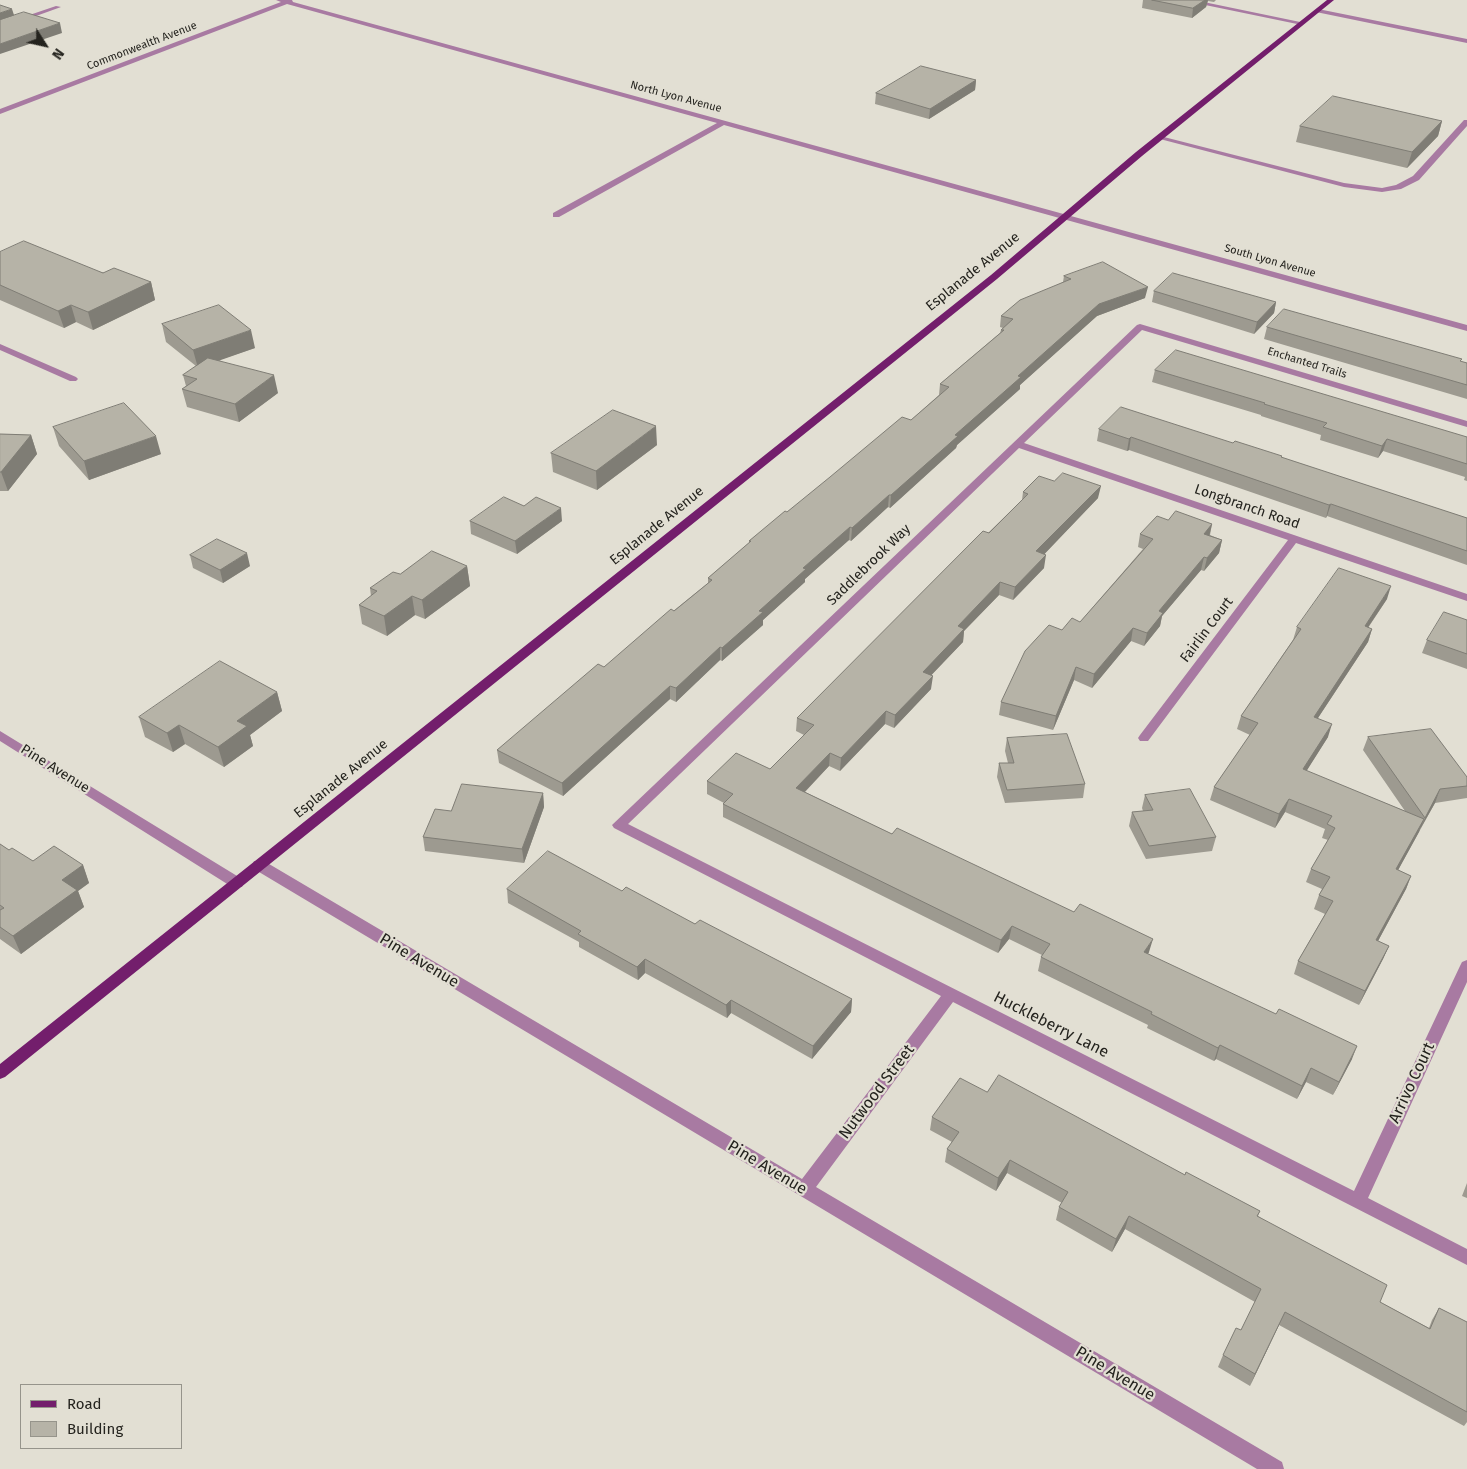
<!DOCTYPE html>
<style>
body{margin:0}
#map{position:relative;width:1467px;height:1469px;overflow:hidden;background:#e2dfd3;font-family:"Fira Sans",sans-serif}
canvas{display:block}
.legend{position:absolute;left:20px;top:1384px;width:162px;height:65px;box-sizing:border-box;background:#e2dfd3;border:1px solid #96948b;margin:0;padding:6px 9px;list-style:none;font-size:15px;color:#24231e}
.legend li{display:flex;align-items:center;gap:10px;height:25px}
.legend b{width:25px;border:1px solid #96948b}
.north{position:absolute;left:20px;top:20px;width:50px;height:50px;-webkit-text-stroke:4px #e2dfd3;paint-order:stroke;rotate:125deg;font-size:14px;font-weight:700;line-height:20px;text-align:center;color:#24231e}
.north::after{content:'';display:block;margin:auto;width:18px;height:22px;background:#24231e;clip-path:polygon(50% 0,100% 100%,50% 72%,0 100%)}
</style>
<div id="map">
<canvas width="1467" height="1469"></canvas>
<ul class="legend">
<li><b style="height:6px;background:#731e6c"></b>Road</li>
<li><b style="height:14px;background:#b6b3a7"></b>Building</li>
</ul>
<div class="north">N</div>
</div>
<script>
const c = document.querySelector('canvas').getContext('2d');
c.lineJoin = 'round';
function fillPath(path, color) {
  c.fillStyle = color;
  c.fill(path, 'evenodd');
}
function stroke(path, color, width, dash) {
  c.strokeStyle = color;
  c.lineWidth = width;
  c.lineCap = dash ? 'butt' : 'round';
  c.setLineDash(dash || []);
  c.stroke(path);
}
function write(font, color, halo, rows, align = 'center') {
  c.font = font + ' "Fira Sans",sans-serif';
  c.lineWidth = 4.5;
  c.setLineDash([]);
  c.textBaseline = 'middle';
  c.strokeStyle = halo;
  c.fillStyle = color;
  for (const [text, x, y, turn = 0] of rows) {
    c.save();
    c.translate(x, y);
    c.rotate((+turn || 0) * Math.PI / 180);
    c.textAlign = isNaN(turn) ? turn : align;
    if (halo) c.strokeText(text, 0, 0);
    c.fillText(text, 0, 0);
    c.restore();
  }
}
fillPath(new Path2D(`
 M276,0H292L293,2L1467,325V331L724,125L559,217H553V213L717,123L287,4L0,114V109L281,2Z
 M1181,0H1194L1305,23L1302,25Z
 M56,6L61,7L0,29V25Z
 M1318,9L1467,39V43L1316,12V10Z
 M1464,120H1467V126L1419,180L1401,189L1382,192L1344,187L1156,138L1160,136L1344,183L1382,188L1396,185L1413,176Z
 M1140,324L1467,421V427L1142,330L1024,443L1467,594V601L1296,543L1148,741H1140L1138,738L1140,735L1288,540L1019,448L628,824L1354,1191L1460,966L1462,962L1467,960V982L1368,1198L1467,1249V1265L953,1002L816,1187L1282,1462L1284,1469H1257L254,869L252,865L254,861H264L802,1179L941,996L614,828L612,825L1137,325Z
 M0,344L76,377L78,379L76,381H70L0,350Z
 M0,731L242,879L244,883L242,887H232L0,741Z`), '#a87aa2');
fillPath(new Path2D(`
 M1327,0H1334L1142,156L997,279L5,1077L0,1079V1064L991,275L1136,152Z`), '#731e6c');
fillPath(new Path2D(`
 M1143,0H1216L1214,2L1208,1L1206,7L1192,18L1142,8Z
 M976,80L975,90L929,119L875,104L876,93Z
 M1442,121L1438,136L1407,168L1296,142L1300,126Z
 M0,252L151,282L155,300L93,330L76,322L64,328L0,300Z
 M1064,276L1145,298L1097,316L1020,385V389L957,445L956,448L890,508L888,507L851,541L849,540L805,579V582L763,620V625L722,661L720,660L676,702L670,699L563,796L499,763L497,750L604,667L708,583V578L749,543V541L787,512L911,420L939,395L940,384L1000,333L1001,330L1003,328L1000,327L1001,316L1063,282Z
 M1154,291L1276,302L1274,313L1254,334L1152,302Z
 M162,324L255,348L219,360L278,393L239,422L187,407L182,389L186,386L183,375L196,366L166,342Z
 M1267,327L1467,363V399L1264,339Z
 M1155,370L1467,437V481L1464,480L1465,477L1383,451L1378,458L1320,440L1321,435L1261,416V415L1152,382Z
 M53,427L161,454L89,480L59,446Z
 M1099,429L1233,443L1282,458L1467,518V565L1327,516L1326,518L1129,450L1127,451L1097,441Z
 M0,434L31,435L37,454L8,491H0Z
 M657,445L597,490L553,472L551,453Z
 M1023,492L1098,498L1044,554V568L1013,600L999,595L964,631L963,642L931,675V689L894,728L885,724L840,771L829,766L805,792L892,834L1149,952L1148,954L1352,1059L1333,1095L1306,1082L1297,1099L1216,1059L1214,1061L1147,1028L1148,1025L1038,971L1041,957L1042,955L1009,939L998,953L723,817V804L724,803L707,794V781L770,769L804,735L796,731L797,718L1022,500Z
 M1168,520L1212,524L1210,535L1222,540L1219,553L1204,571L1201,570L1162,616L1160,626L1144,646L1131,641L1092,688L1074,680L1053,730L999,715L1001,702L1062,630L1080,622L1143,549L1138,547L1140,534Z
 M470,521H562L517,554L471,534Z
 M190,555L250,566L223,583L193,568Z
 M467,566L470,586L425,619L415,615L387,636L362,624L359,605L371,596L370,588L400,574Z
 M1387,599L1368,628L1372,629L1368,642L1318,718L1328,737L1306,771L1405,811L1363,750L1368,737L1467,777V798L1435,803L1398,870L1411,876L1406,889L1378,941L1389,946L1383,959L1359,1005L1294,974L1298,961L1325,914L1314,909L1319,895L1322,889L1306,882L1311,869L1328,840L1322,838L1325,829L1285,812L1275,828L1210,800L1214,787L1250,735L1237,729L1241,716L1293,640L1297,627Z
 M1467,620V669L1422,653L1427,640Z
 M277,692L282,711L250,735L253,746L224,767L185,744L173,752L145,737L139,717Z
 M1007,738L1085,784L1083,798L1005,803L997,777L999,763H1008L1005,751Z
 M543,793L544,807L524,863L425,851L423,837L451,811Z
 M1145,795L1216,837L1212,851L1146,859L1129,826L1132,812L1143,811L1142,808Z
 M0,844L9,850L33,861L83,865L89,883L78,891L84,907L21,954L0,939Z
 M507,889L622,891L695,924L852,999L851,1012L812,1059L731,1013L727,1018L645,973L638,980L579,947V942L508,903Z
 M987,1092L1185,1175L1260,1211L1258,1216L1380,1302L1429,1328L1432,1320L1439,1308L1467,1322V1422L1464,1426L1279,1325L1250,1386L1218,1367L1223,1355L1241,1330L1255,1302L1125,1229L1112,1252L1056,1220L1059,1207L1062,1203L1007,1173L996,1191L945,1162L947,1149L952,1142L930,1130L932,1117Z
 M1467,1183V1198L1462,1196Z`), '#9d9a90');
fillPath(new Path2D(`
 M1205,0H1208L1206,7L1192,18L1193,8Z
 M12,9L15,18L0,23V13Z
 M60,23L62,33L0,54V44Z
 M976,80L975,90L929,119L930,109Z
 M1442,121L1438,136L1407,168L1412,152Z
 M151,282L155,300L93,330L88,312Z
 M1148,287L1145,298L1097,316L1020,385V389L957,445L956,448L890,508L891,495L1018,376L1099,304Z
 M1276,302L1274,313L1254,334L1257,322Z
 M71,305L76,322L64,328L58,311Z
 M251,330L255,348L198,368L193,350Z
 M274,375L278,393L239,422L235,404Z
 M656,426L657,445L597,490L596,471Z
 M31,435L37,454L8,491L1,472Z
 M156,436L161,454L89,480L84,461Z
 M1131,437L1129,450L1127,451L1129,439Z
 M1387,439L1383,451L1378,458L1382,446Z
 M1101,486L1098,498L1035,564L1036,551Z
 M889,495L888,507L851,541L852,528Z
 M1331,504L1327,516L1326,518L1329,505Z
 M561,508L562,521L517,554L515,541Z
 M1212,524L1209,537L1204,534Z
 M850,527L849,540L805,579V582L763,620V625L722,661V648L759,611L803,568Z
 M1222,540L1219,553L1204,571L1207,558Z
 M247,553L250,566L223,583L220,570Z
 M1046,555L1044,568L1013,600L1015,587Z
 M1204,557L1201,570L1162,616L1160,626L1144,646L1147,633L1159,611Z
 M467,566L470,586L425,619L422,600Z
 M1000,582L999,595L964,631L963,642L922,685L923,672L958,626Z
 M1391,586L1387,599L1360,639L1365,626Z
 M412,596L415,615L387,636L384,616Z
 M1133,628L1131,641L1092,688L1094,674Z
 M1372,629L1368,642L1310,730L1314,717Z
 M720,647V660L676,702V688Z
 M1076,667L1074,680L1053,730L1056,716Z
 M933,676L931,689L894,728L895,715Z
 M670,686V699L563,796L562,783Z
 M277,692L282,711L250,735L253,746L224,767L218,747L237,721Z
 M886,711L885,724L840,771L841,758Z
 M1332,724L1328,737L1299,783L1303,769Z
 M179,725L185,744L173,752L167,733Z
 M830,753L829,766L796,801V788Z
 M1440,789L1435,803L1419,831L1425,818Z
 M543,793L544,807L524,863L522,849Z
 M1289,799L1285,812L1275,828L1279,814Z
 M1424,819L1419,832L1391,883L1396,869Z
 M83,865L89,883L78,891L84,907L21,954L13,936L62,880Z
 M1411,876L1406,889L1371,954L1376,940Z
 M1012,926L1009,939L998,953L1001,940Z
 M1153,939L1149,952L1141,965L1144,952Z
 M1389,946L1383,959L1359,1005L1365,991Z
 M645,959V973L638,980L637,967Z
 M852,999L851,1012L812,1059L813,1046Z
 M731,1000V1013L727,1018L726,1005Z
 M1220,1045L1216,1059L1214,1061L1218,1048Z
 M1357,1046L1352,1059L1333,1095L1339,1082Z
 M1311,1068L1306,1082L1297,1099L1302,1086Z
 M1010,1160L1007,1173L996,1191L998,1178Z
 M1129,1216L1125,1229L1112,1252L1116,1239Z
 M1285,1312L1279,1325L1250,1386L1255,1374Z`), '#7f7d75');
const building = new Path2D(`
 M1152,0H1205L1193,8Z
 M0,5L12,9L0,13Z
 M24,12L60,23L0,44V20Z
 M921,66L976,80L930,109L876,93Z
 M1333,96L1442,121L1412,152L1300,126Z
 M24,241L103,273L114,268L151,282L88,312L71,305L58,311L0,285V252Z
 M1103,262L1148,287L1099,304L1018,376L1021,377L955,435L958,436L891,495H889L852,528L850,527L803,568L806,569L759,611L763,612L722,648L720,647L676,688L670,686L562,783L497,750L598,664L604,667L671,609L674,611L712,580L708,578L751,541H749L785,511L787,512L830,477L902,417L911,420L949,387L940,384L1004,330H1001L1013,319L1001,316L1020,300L1071,279L1064,276Z
 M1173,273L1276,302L1257,322L1154,291Z
 M219,305L251,330L193,350L162,324Z
 M1284,309L1462,359L1460,361L1467,363V385L1267,327Z
 M1176,350L1467,437V464L1387,439L1382,446L1323,427L1327,423L1264,404L1265,403L1155,370Z
 M208,358L274,375L235,404L182,389L197,379L183,375Z
 M124,403L156,436L84,461L53,427Z
 M1121,407L1233,443L1235,441L1282,456L1281,457L1467,518V551L1331,504L1329,505L1131,437L1129,439L1099,429Z
 M613,410L656,426L596,471L551,453Z
 M0,434L31,435L1,472H0Z
 M1063,473L1101,486L1036,551L1046,555L1015,587L1000,582L958,626L964,629L923,672L933,676L895,715L886,711L841,758L830,753L796,788L892,834L897,828L1074,912L1080,904L1153,939L1144,952L1276,1014L1279,1009L1357,1046L1339,1082L1311,1068L1302,1086L1220,1045L1218,1048L1151,1014L1152,1012L1041,957L1050,944L1012,926L1001,940L723,804L733,794L707,781L736,753L770,769L814,725L797,718L983,531L989,533L1028,494L1023,492L1039,476L1054,481Z
 M504,497L524,506L536,497L561,508L515,541L470,521Z
 M1176,511L1212,524L1204,534L1222,540L1207,558L1204,557L1159,611L1163,613L1147,633L1133,628L1094,674L1076,667L1056,716L1001,702L1025,651L1049,625L1062,630L1072,618L1080,622L1153,539L1140,534L1157,516L1168,520Z
 M217,539L247,553L220,570L190,555Z
 M432,551L467,566L422,600L412,596L384,616L359,605L377,591L370,588L393,572L400,574Z
 M1339,568L1391,586L1365,626L1372,629L1314,717L1332,724L1303,769L1424,819L1396,869L1411,876L1376,940L1389,946L1365,991L1298,961L1333,901L1319,895L1330,877L1311,869L1335,828L1327,824L1332,816L1289,799L1279,814L1214,787L1258,723L1241,716L1301,629L1297,627Z
 M1444,612L1467,620V654L1427,640Z
 M220,661L277,692L237,721L247,726L218,747L179,725L167,733L139,717Z
 M1431,729L1467,777V786L1440,789L1425,818L1368,737Z
 M1067,734L1085,784L1007,790L999,763H1014L1007,738Z
 M462,784L543,793L522,849L423,837L435,809L451,811Z
 M1190,789L1216,837L1149,846L1132,812L1153,810L1145,795Z
 M0,844L9,850L12,848L33,861L54,846L83,865L62,880L77,890L13,936L0,927V910L4,908L0,905Z
 M548,851L622,891L626,887L695,924L700,920L852,999L813,1046L731,1000L726,1005L645,959L637,967L578,934L581,931L507,889Z
 M999,1075L1185,1175L1186,1172L1260,1211L1257,1216L1387,1285L1380,1302L1430,1329L1439,1308L1467,1322V1412L1285,1312L1255,1374L1223,1355L1236,1328L1241,1330L1261,1289L1129,1216L1116,1239L1059,1207L1068,1192L1010,1160L998,1178L947,1149L959,1132L932,1117L960,1078L987,1092Z`);
fillPath(building, '#b6b3a7');
stroke(building, '#7f7d75', 1);
write('11px', '#24231e', '#e2dfd3', [
 ["Commonwealth Avenue",142,46,-21],
 ["North Lyon Avenue",676,97,15],
 ["South Lyon Avenue",1270,261,16],
 ["Enchanted Trails",1307,363,17]
]);
write('14px', '#24231e', '#e2dfd3', [
 ["Esplanade Avenue",973,272,-39],
 ["Longbranch Road",1247,507,19],
 ["Esplanade Avenue",657,526,-39],
 ["Saddlebrook Way",869,565,-44],
 ["Fairlin Court",1207,630,-53],
 ["Pine Avenue",55,769,32],
 ["Esplanade Avenue",341,779,-39]
]);
write('16px', '#24231e', '#e2dfd3', [
 ["Pine Avenue",419,961,31],
 ["Huckleberry Lane",1051,1025,27],
 ["Arrivo Court",1412,1083,-65],
 ["Nutwood Street",877,1092,-53],
 ["Pine Avenue",767,1168,31],
 ["Pine Avenue",1115,1374,31]
]);
</script>
